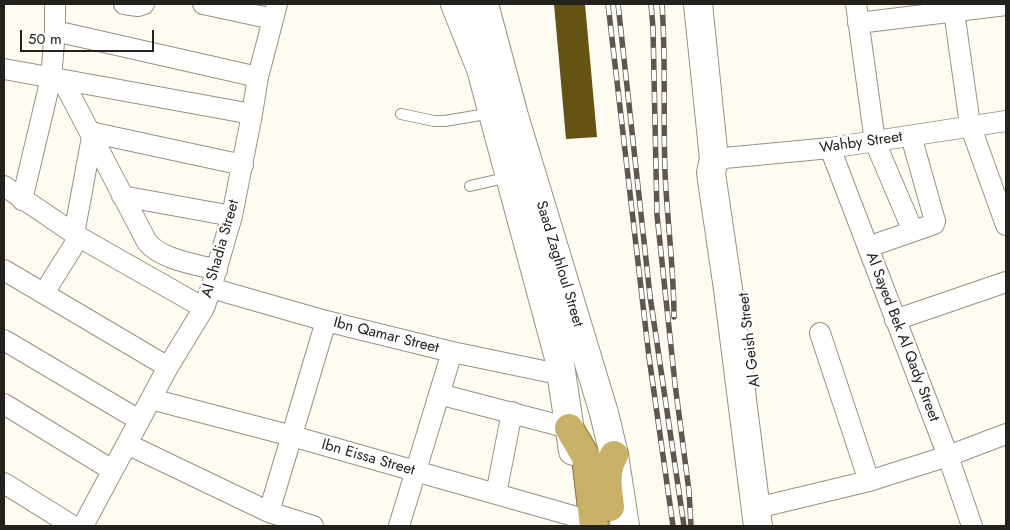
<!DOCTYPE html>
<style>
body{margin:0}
#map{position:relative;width:1010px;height:530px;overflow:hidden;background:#fefbf1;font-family:Jost,sans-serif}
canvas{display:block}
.frame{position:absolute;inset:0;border:5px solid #24221c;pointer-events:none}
.scale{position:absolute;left:20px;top:30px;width:134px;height:22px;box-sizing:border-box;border:2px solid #24221c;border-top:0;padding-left:6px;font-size:15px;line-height:18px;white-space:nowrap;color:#24221c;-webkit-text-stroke:4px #fff;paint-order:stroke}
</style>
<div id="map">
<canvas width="1010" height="530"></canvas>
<div class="frame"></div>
<div class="scale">50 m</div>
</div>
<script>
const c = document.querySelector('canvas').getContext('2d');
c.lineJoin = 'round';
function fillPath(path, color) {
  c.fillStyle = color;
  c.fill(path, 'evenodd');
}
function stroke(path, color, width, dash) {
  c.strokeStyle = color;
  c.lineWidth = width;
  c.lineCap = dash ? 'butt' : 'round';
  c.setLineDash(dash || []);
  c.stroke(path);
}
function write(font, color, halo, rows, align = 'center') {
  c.font = font + ' Jost,sans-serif';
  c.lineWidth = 5;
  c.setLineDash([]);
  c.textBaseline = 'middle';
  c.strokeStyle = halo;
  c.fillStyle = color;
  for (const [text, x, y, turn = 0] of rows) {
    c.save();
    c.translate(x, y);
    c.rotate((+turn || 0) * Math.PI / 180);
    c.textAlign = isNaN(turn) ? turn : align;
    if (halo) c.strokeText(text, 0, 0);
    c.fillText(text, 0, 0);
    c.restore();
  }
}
fillPath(new Path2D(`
 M554,4H585L597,137L566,139Z`), '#655314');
const service = new Path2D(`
 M401,114L434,121H445L492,113
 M470,186L509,177`);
const minor = new Path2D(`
 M124,4L138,6L144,4
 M203,4L273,19
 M856,4L875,142L913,231
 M953,4L970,125L1006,225
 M858,23L1006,5
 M55,31L258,77
 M4,69L252,114
 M63,81L147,242C162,260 195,264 217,270
 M90,132L243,165
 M830,148L948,456L972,526
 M714,159L830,148L1006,121
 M4,186L79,237L204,308
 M122,196L232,216
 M22,200L51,78L55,31V4
 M74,234L92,137
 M868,247L934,224L935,221L911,136
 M4,270L168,367
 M211,288L326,321L452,352L563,375
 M44,293L79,237
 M895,320L1006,282
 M820,333L869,481
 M4,340L139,420
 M439,394L569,428
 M151,399L292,436L584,519
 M4,404L112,470
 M127,444L269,512L313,526
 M4,483L73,526
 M496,494L512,412
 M769,505L869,481L948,456L1006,434
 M269,512L326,321
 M83,526L168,367L204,308L211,288L232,216L252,114L258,77L277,4
 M399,526L452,352`);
const secondary = new Path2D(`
 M455,4L481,69L559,358L573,451
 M484,4L514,116L604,413L614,455L625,526
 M698,4L714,159L711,173L712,180L728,289L758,526`);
const trunk = new Path2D(`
 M569,428L586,457L594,526
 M610,507C608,489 604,472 614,455`);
stroke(service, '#979283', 12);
stroke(minor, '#979283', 22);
stroke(secondary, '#979283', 30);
stroke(trunk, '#867233', 30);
stroke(service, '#fff', 10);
stroke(minor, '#fff', 20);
stroke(secondary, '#fff', 28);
stroke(trunk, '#c8b066', 28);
const rail = new Path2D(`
 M608,4L649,357L673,526
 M618,4L650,296L684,526
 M651,4L653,28L657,215L675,384L689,491L691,526
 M662,4C666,60 663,116 665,172C667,220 674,268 674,317`);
stroke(rail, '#5a5851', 5.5);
stroke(rail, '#fff', 4, [11]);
write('15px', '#24221c', '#fff', [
 ["Wahby Street",861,143,-8],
 ["Al Shadia Street",221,249,-74],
 ["Saad Zaghloul Street",559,264,73],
 ["Ibn Qamar Street",386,336,14],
 ["Al Sayed Bek Al Qady Street",902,337,69],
 ["Al Geish Street",750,340,-97],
 ["Ibn Eissa Street",368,458,16]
]);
</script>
